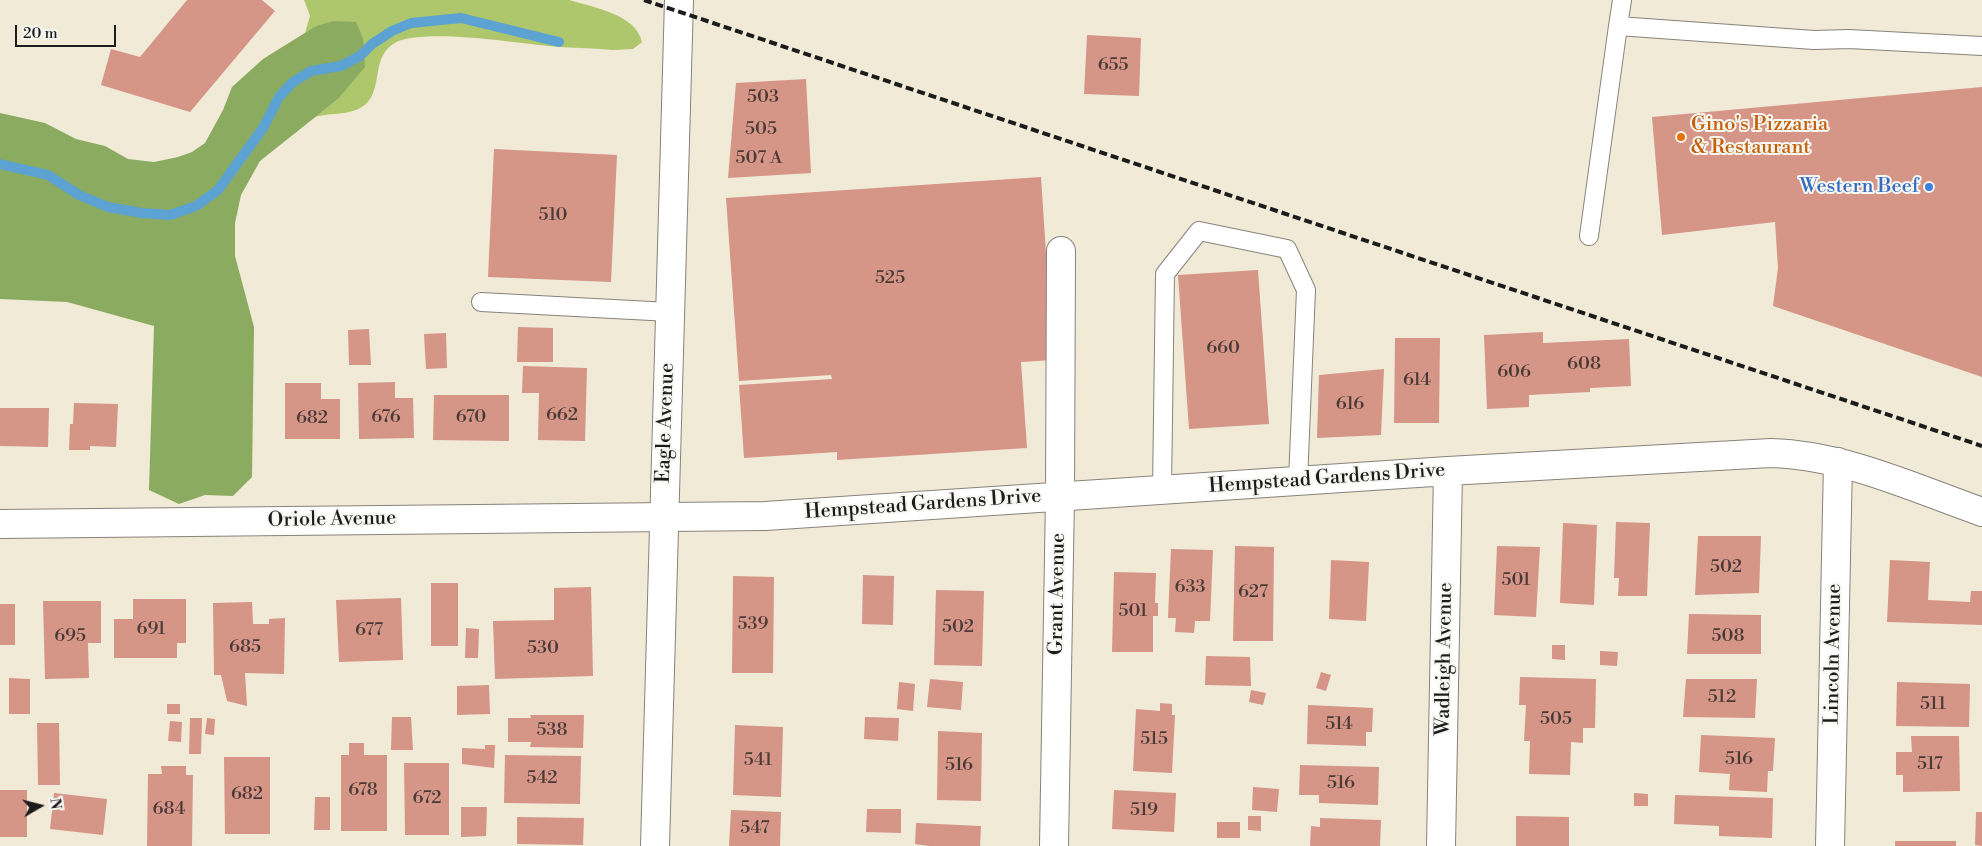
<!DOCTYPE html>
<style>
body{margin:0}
#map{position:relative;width:1982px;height:846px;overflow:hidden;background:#f1ead7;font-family:"Libre Bodoni",serif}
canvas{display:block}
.north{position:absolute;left:15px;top:781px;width:50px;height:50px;-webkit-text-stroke:4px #f6f6f2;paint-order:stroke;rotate:82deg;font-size:14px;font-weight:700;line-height:20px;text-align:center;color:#1c1c1c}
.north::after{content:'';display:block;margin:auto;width:18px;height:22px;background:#1c1c1c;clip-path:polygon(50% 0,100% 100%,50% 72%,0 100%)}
.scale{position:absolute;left:15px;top:25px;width:101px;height:22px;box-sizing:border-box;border:2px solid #1c1c1c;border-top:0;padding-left:6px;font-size:15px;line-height:18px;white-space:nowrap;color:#1c1c1c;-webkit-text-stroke:4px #f6f6f2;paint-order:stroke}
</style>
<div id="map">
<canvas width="1982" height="846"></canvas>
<div class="north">N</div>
<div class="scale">20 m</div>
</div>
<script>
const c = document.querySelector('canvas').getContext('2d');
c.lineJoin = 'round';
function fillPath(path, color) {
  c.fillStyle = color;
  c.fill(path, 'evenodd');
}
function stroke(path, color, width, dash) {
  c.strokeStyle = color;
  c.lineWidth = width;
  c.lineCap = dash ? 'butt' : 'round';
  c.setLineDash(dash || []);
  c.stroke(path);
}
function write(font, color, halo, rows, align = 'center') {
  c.font = font + ' "Libre Bodoni",serif';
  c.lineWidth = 4;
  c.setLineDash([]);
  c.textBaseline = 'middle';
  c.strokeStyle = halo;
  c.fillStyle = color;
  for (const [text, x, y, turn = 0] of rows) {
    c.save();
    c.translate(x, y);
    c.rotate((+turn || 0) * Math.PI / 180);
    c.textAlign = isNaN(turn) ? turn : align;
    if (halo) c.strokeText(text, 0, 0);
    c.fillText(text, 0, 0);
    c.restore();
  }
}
fillPath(new Path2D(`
 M304,0H569C592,7 636,14 642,42L633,49L613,50C591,48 569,48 548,46C515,43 418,27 393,44C368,61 387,98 356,110C343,115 328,113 315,117L338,99L316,26L305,33L310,16Z`), '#afc76c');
fillPath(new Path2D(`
 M334,21L356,22L363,38L365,67L338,99L260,161L241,195L235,223V256L254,327L252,477L233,496L205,495L179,504L149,490L154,326L67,302L0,299V113L45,123L76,139L105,146L128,159L154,162L178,157L192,152L205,143L223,110L232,87L263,59L316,26Z`), '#8bac60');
stroke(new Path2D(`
 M0,164L48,175L79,195L108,207L142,213L170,215L196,206L218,190L263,128L279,97L293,82L311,71L341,66L360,56L372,44L392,31L411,23L461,18L559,42`), '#5ca2d2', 10);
fillPath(new Path2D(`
 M187,0H262L275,11L190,112L101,85L111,49L140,57Z
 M1087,35L1141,38L1139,96L1084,94Z
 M806,79L811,173L728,178L736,83Z
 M1982,87V377L1773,306L1778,268L1775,222L1662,235L1652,117Z
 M494,149L617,155L611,282L488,277Z
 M1041,177L1053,360L1021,362L1027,448L837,460V452L744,458L739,385L832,379L831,375L739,381L726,198Z
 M1258,270L1269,424L1189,429L1178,275Z
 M518,327L553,328V362H517Z
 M369,329L371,365H349L348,330Z
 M1543,332V343L1629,339L1631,386L1590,388V392L1529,395V407L1487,409L1484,335Z
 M446,333L447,368L426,369L424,334Z
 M1395,338H1440L1439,423H1394Z
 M523,366L587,368L585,441L538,440L539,393H522Z
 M1384,369L1381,435L1317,438L1319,375Z
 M395,382V398H413L414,438L359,439L358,383Z
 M285,383H321V399H340V439H285Z
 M434,395H509V441L433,440Z
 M74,403L118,404L116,447L90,446V450H69L70,424H73Z
 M0,408H49L48,447L0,446Z
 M1616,522L1650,523L1647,596H1618L1619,578H1614Z
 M1563,523L1597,525L1594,605L1560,603Z
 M1698,536H1761L1759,593L1695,595Z
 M1235,546L1274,547L1273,641H1233Z
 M1497,546L1540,547L1536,617L1494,615Z
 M1171,549L1213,550L1210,621H1195L1194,633L1175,632L1176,618H1168Z
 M1331,560L1369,562L1366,621L1329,619Z
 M1890,560L1930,562L1928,600L1970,602L1971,591H1982V625L1887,622Z
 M1114,572L1156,573L1155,603H1158V616H1153V652H1112Z
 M863,575L894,576L893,625L862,624Z
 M733,576L774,577L773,673H732Z
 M431,583H458V646H431Z
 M591,587L593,676L495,679L493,621L554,620V588Z
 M936,590L984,591L982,666L934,665Z
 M401,598L403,660L339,662L336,600Z
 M133,599H186V643H177V658H114V619H133Z
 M43,601H101V643H88L89,678L45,679Z
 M252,602L253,624H269V619L285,618L284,674L245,673L247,706L227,701L221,675H214L213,603Z
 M0,604H15V645H0Z
 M1689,614L1761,615V654H1687Z
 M466,628L479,629L478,658H465Z
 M1552,645H1565V660L1552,659Z
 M1600,651L1618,652L1617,666L1600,665Z
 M1206,656L1250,657L1251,686L1205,685Z
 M1321,672L1331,675L1326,691L1316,688Z
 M1520,677L1596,679L1595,728H1583V743L1571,742L1570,775L1529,774L1530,741H1524L1526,705H1519Z
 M9,678L30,679V714H9Z
 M930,679L963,682L961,710L927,707Z
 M1686,679H1757L1755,718L1683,717Z
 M899,682L915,684L913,711L897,709Z
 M1897,682L1970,684L1969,727L1896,726Z
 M489,685L490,714L457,715V686Z
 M1251,690L1266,693L1263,705L1249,702Z
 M1160,703L1172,704V715H1175L1172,773L1133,771L1136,709L1160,711Z
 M167,704H180V714H167Z
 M1308,705L1373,708L1372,732H1366V746L1307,744Z
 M530,715H584L583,748L530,747L531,742H508V718H531Z
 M392,717H411L413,750H391Z
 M865,717L899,718L898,741L864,739Z
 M190,718H202L201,754H189Z
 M207,718L215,719L214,735L205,734Z
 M170,721L182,722L181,742L168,741Z
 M37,723H59L60,785H38Z
 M735,725L783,727L781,797L733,795Z
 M938,731L982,733L981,801L937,800Z
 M1701,735L1775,738L1773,771H1768L1767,792L1729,790L1730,774L1699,772Z
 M1911,736H1959L1960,791L1903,792V775H1896V752H1912Z
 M349,743H364V755H387V831H341V755H349Z
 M485,745H495L494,768L462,764V748L485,749Z
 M505,755L581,756L580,804L504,803Z
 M224,757H270V834H225Z
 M404,763H449V835H405Z
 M1300,765L1379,767L1378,805L1319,803V795H1299Z
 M161,766H186V775H193L192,846H147L148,774H162Z
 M1253,787L1279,789L1277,812L1252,810Z
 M0,790H27V837H0Z
 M1114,790L1176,793L1174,832L1112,829Z
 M54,793L107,799L103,835L50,829Z
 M1634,793L1648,794V806H1634Z
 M1675,795L1773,798L1772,838L1719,836V826L1674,824Z
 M315,797H330V830H314Z
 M461,807H487L486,836L461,837Z
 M867,809H901V833L866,832Z
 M731,810L781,812L780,846H729Z
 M1976,812H1982V846L1975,845Z
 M1248,816H1261V831L1248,830Z
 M1516,816L1569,817V846H1516Z
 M517,817L584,818L583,845L517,844Z
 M1320,818L1381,820L1380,846H1310L1311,826L1320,827Z
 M1217,822H1240V838H1217Z
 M916,823L981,826L980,846H929L915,844Z
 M1895,841H1956V846H1895Z`), '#d59587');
const service = new Path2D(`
 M1618,26L1622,0
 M1589,236L1618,26L1814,40L1849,39L1982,46
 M481,302L670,312
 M1162,490L1165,274L1199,231L1287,249L1306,290L1298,481`);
const minor = new Path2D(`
 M0,524L765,516L1448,471L1771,453C1844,455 1914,488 1982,512
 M1054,846L1060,497L1061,251
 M1441,846L1448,471
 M1830,846L1838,462`);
const tertiary = new Path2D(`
 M655,846L679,0`);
stroke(service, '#86837a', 20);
stroke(minor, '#86837a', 30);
stroke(tertiary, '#86837a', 30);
stroke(service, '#fff', 18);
stroke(minor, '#fff', 28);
stroke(tertiary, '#fff', 28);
stroke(new Path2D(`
 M644,0L1982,446`), '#1c1c1c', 4, [8, 4]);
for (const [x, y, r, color] of [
 [1681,137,5,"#e8710a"],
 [1929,187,5,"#3f7fe0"]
]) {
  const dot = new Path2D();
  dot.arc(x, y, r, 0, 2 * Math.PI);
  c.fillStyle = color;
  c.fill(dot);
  stroke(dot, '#f6f6f2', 2);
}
write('18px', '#4a3a37', null, [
 ["655",1113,66],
 ["503",763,98],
 ["505",761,130],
 ["507 A",759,159],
 ["510",553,216],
 ["525",890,279],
 ["660",1223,349],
 ["608",1584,365],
 ["606",1514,373],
 ["614",1417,381],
 ["616",1350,405],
 ["662",562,416],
 ["676",386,418],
 ["670",471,418],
 ["682",312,419],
 ["502",1726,568],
 ["501",1516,581],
 ["633",1190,588],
 ["627",1253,593],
 ["501",1133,612],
 ["539",753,625],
 ["502",958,628],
 ["691",151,630],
 ["677",369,631],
 ["695",70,637],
 ["508",1728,637],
 ["685",245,648],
 ["530",543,649],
 ["512",1722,698],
 ["511",1933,705],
 ["505",1556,720],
 ["514",1339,725],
 ["538",552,731],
 ["515",1154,740],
 ["516",1739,760],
 ["541",758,761],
 ["517",1930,765],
 ["516",959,766],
 ["542",542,779],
 ["516",1341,784],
 ["678",363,791],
 ["682",247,795],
 ["672",427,799],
 ["684",169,810],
 ["519",1144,811],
 ["547",755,829]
]);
write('20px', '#c56008', '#f6f6f2', [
 ["Gino's Pizzaria",1691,125],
 ["& Restaurant",1691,148]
], 'left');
write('20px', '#366cbe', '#f6f6f2', [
 ["Western Beef",1919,187]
], 'right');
write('20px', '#1c1c1c', '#f6f6f2', [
 ["Eagle Avenue",666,423,-88],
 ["Hempstead Gardens Drive",1327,479,-4],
 ["Hempstead Gardens Drive",923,505,-4],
 ["Oriole Avenue",332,520,-1],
 ["Grant Avenue",1058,594,-89],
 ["Lincoln Avenue",1834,654,-89],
 ["Wadleigh Avenue",1445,659,-89]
]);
</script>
